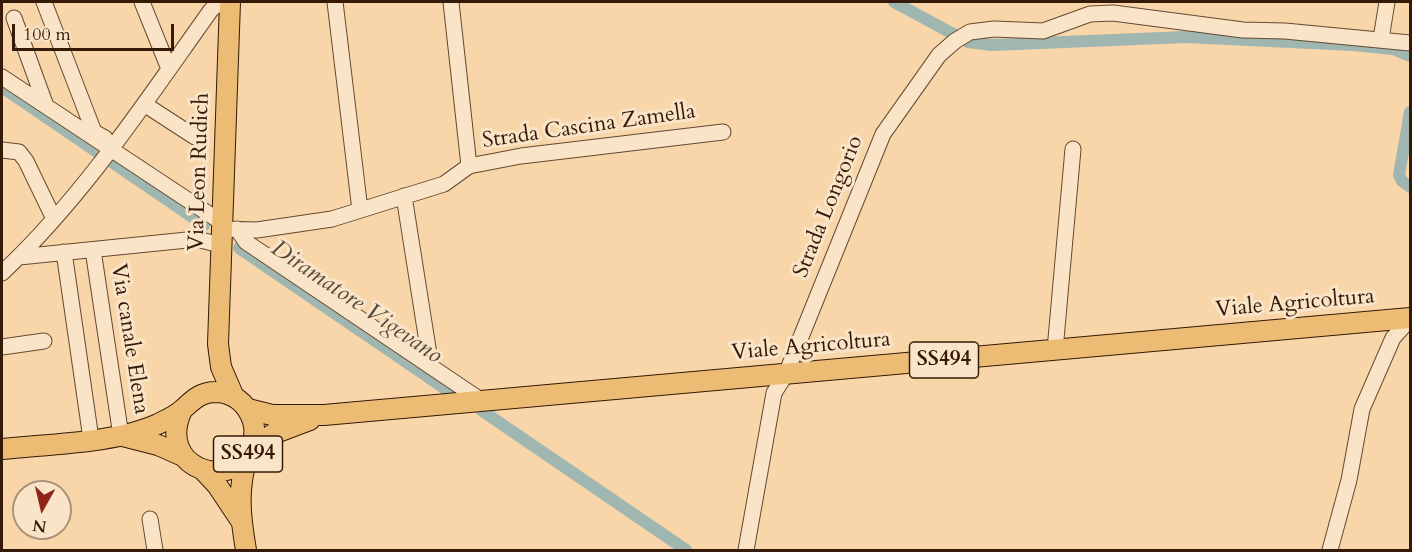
<!DOCTYPE html>
<style>
body{margin:0}
#map{position:relative;width:1412px;height:552px;overflow:hidden;background:#f8d6a9;font-family:Cardo,serif}
canvas{display:block}
.frame{position:absolute;inset:0;border:3px solid #341a07;pointer-events:none}
.north{position:absolute;left:12px;top:480px;width:60px;height:60px;box-sizing:border-box;background:#fae4c7;border:2px solid #ab937a;border-radius:50%;rotate:188deg;font-size:16px;font-weight:700;line-height:24px;text-align:center;color:#341a07}
.north::after{content:'';display:block;margin:auto;width:21px;height:27px;background:#8f2418;clip-path:polygon(50% 0,100% 100%,50% 72%,0 100%)}
.scale{position:absolute;left:12px;top:24px;width:162px;height:27px;box-sizing:border-box;border:3px solid #341a07;border-top:0;padding-left:8px;font-size:18px;line-height:21px;white-space:nowrap;color:#341a07;-webkit-text-stroke:4px #fae4c7;paint-order:stroke}
</style>
<div id="map">
<canvas width="1412" height="552"></canvas>
<div class="frame"></div>
<div class="north">N</div>
<div class="scale">100 m</div>
</div>
<script>
const c = document.querySelector('canvas').getContext('2d');
c.lineJoin = 'round';
function stroke(path, color, width, dash) {
  c.strokeStyle = color;
  c.lineWidth = width;
  c.lineCap = dash ? 'butt' : 'round';
  c.setLineDash(dash || []);
  c.stroke(path);
}
function write(font, color, halo, rows, align = 'center') {
  c.font = font + ' Cardo,serif';
  c.lineWidth = 6;
  c.setLineDash([]);
  c.textBaseline = 'middle';
  c.strokeStyle = halo;
  c.fillStyle = color;
  for (const [text, x, y, turn = 0] of rows) {
    c.save();
    c.translate(x, y);
    c.rotate((+turn || 0) * Math.PI / 180);
    c.textAlign = isNaN(turn) ? turn : align;
    if (halo) c.strokeText(text, 0, 0);
    c.fillText(text, 0, 0);
    c.restore();
  }
}
stroke(new Path2D(`
 M894,2L968,42L992,45L1186,37L1353,45L1393,49L1410,56
 M2,87L204,225
 M1410,112L1399,175L1402,181L1410,187
 M239,248L450,392
 M481,410L686,550`), '#9fb7b0', 12);
const minor = new Path2D(`
 M44,2L94,132L105,138
 M142,2L169,69
 M335,2L360,210
 M451,2L469,166
 M14,18L46,106
 M1381,39L1387,2
 M2,77L221,222
 M144,104L195,137
 M2,150L19,152L26,161L54,219
 M404,196L431,367
 M221,229L257,230L332,219L444,184L469,166L521,156L723,132
 M237,229L246,242L482,401
 M93,250L121,436
 M64,252L91,439
 M19,257L197,239L220,245
 M2,273C84,196 146,101 211,10L220,2
 M2,347L44,341
 M1055,350L1073,149
 M150,519L155,550
 M746,550L774,393L786,374L883,134L939,55L955,41L970,32L994,29L1043,31L1090,14L1113,13L1243,30L1285,31L1410,43
 M1330,550L1349,480L1362,409L1393,338L1410,319`);
const major = new Path2D(`
 M230,2L218,344L221,367L234,397
 M248,409L272,415H324L1410,318
 M123,436L158,445L183,456
 M2,449C48,444 117,443 158,424C166,420 175,416 182,410C193,400 200,392 216,392C244,393 262,422 251,448C232,494 155,468 182,410
 M251,449L273,434L310,420
 M202,469L217,485L241,521
 M246,550C240,515 237,489 248,454`);
stroke(minor, '#654930', 17);
stroke(major, '#341a07', 22);
stroke(minor, '#fae4c7', 15);
stroke(major, '#ecbb74', 20);
for (const [x, y, w] of [
 [944,360,69],
 [248,454,69]
]) {
  const box = new Path2D();
  box.roundRect(x - w / 2, y - 18, w, 36, 4.5);
  c.fillStyle = '#fae4c7';
  c.fill(box);
  stroke(box, '#341a07', 1.5);
}
write('bold 21px', '#341a07', null, [
 ["SS494",944,360],
 ["SS494",248,454]
]);
write('22px', '#341a07', '#fae4c7', [
 ["Strada Cascina Zamella",589,127,-8],
 ["Via Leon Rudich",200,172,-88],
 ["Strada Longorio",829,207,-68],
 ["Viale Agricoltura",1295,304,-5],
 ["Via canale Elena",129,339,81],
 ["Viale Agricoltura",811,347,-5]
]);
write('italic 24px', '#54493a', '#fae4c7', [
 ["Diramatore Vigevano",356,303,34]
]);
</script>
